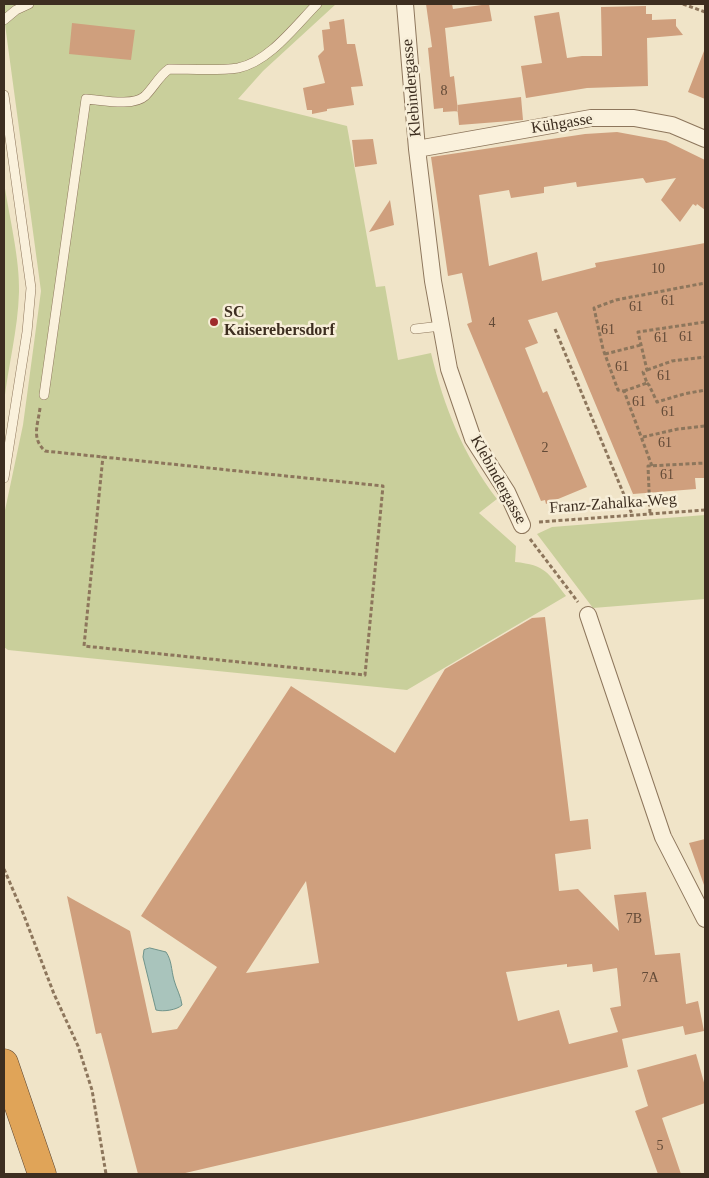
<!DOCTYPE html>
<meta charset="utf-8">
<style>
body{margin:0}
#map{position:relative;width:709px;height:1178px;overflow:hidden;background:#f0e4c8;font-family:"Times New Roman",serif}
canvas{display:block}
.frame{position:absolute;inset:0;border:5px solid #3d2e20;pointer-events:none}
</style>
<div id="map">
<canvas width="709" height="1178"></canvas>
<div class="frame"></div>
</div>
<script>
const c = document.querySelector('canvas').getContext('2d');
c.lineJoin = 'round';
function fillPath(path, color) {
  c.fillStyle = color;
  c.fill(path, 'evenodd');
}
function stroke(path, color, width, dash) {
  c.strokeStyle = color;
  c.lineWidth = width;
  c.lineCap = dash ? 'butt' : 'round';
  c.setLineDash(dash || []);
  c.stroke(path);
}
function write(font, color, halo, rows, align = 'center') {
  c.font = font + ' "Times New Roman",serif';
  c.lineWidth = 5;
  c.setLineDash([]);
  c.textBaseline = 'middle';
  c.strokeStyle = halo;
  c.fillStyle = color;
  for (const [text, x, y, turn = 0] of rows) {
    c.save();
    c.translate(x, y);
    c.rotate((+turn || 0) * Math.PI / 180);
    c.textAlign = isNaN(turn) ? turn : align;
    if (halo) c.strokeText(text, 0, 0);
    c.fillText(text, 0, 0);
    c.restore();
  }
}
fillPath(new Path2D(`
 M4,4H336L263,71L238,99L347,126L376,287L385,286L398,360L431,353C444,407 463,455 497,499L479,513L516,546L515,562C546,565 548,573 566,596L407,690L8,650L4,647V515L23,425L41,291L4,17Z
 M4,182C9,216 20,259 19,292C18,330 8,366 4,403Z
 M705,515V599L593,608L537,534L552,527Z`), '#c9cf9b');
const water = new Path2D(`
 M150,948L166,952C172,961 171,969 174,980C176,988 181,996 182,1005C177,1010 163,1012 156,1010L143,957L144,950Z`);
fillPath(water, '#a9c4bc');
stroke(water, '#6f938a', 1);
fillPath(new Path2D(`
 M426,4H452L453,9L489,4L492,21L445,28L450,77L454,76L458,111L443,112V108L434,109L428,48L432,47Z
 M646,6V14H652V20L676,19V26L683,35L647,38L648,86L587,88L526,98L521,66L542,63L534,16L559,12L567,58L582,56H602L601,7Z
 M344,19L347,44H355L363,86L351,87L354,105L327,109V111L312,114V110H307L303,88L325,83L318,56L324,50L322,30L330,29L329,22Z
 M72,23L135,30L131,60L69,54Z
 M704,51H705V99L688,92Z
 M521,97L523,120L459,125L457,105Z
 M617,132L666,141L705,160V210L697,204L696,206L693,204L680,222L661,200L676,178L646,183L643,178L577,187L576,182L544,187V193L511,198L509,190L479,195L489,266L537,252L542,281L596,267L595,263L705,243V478H695L696,489L633,494L557,312L528,320L538,343L525,348L543,393L547,391L587,487L546,504L545,500L541,501L467,324L472,322L462,273L448,276L431,157L585,134Z
 M373,139L377,164L355,167L352,140Z
 M390,200L394,225L369,232Z
 M545,617L570,821L588,819L591,849L555,854L559,891L578,889L619,931L614,895L646,892L655,955L680,953L686,1004L698,1001L704,1031L685,1035L683,1026L622,1039L628,1067L417,1119L181,1174H138L101,1033L96,1034L67,896L130,931L152,1033L177,1029L217,967L141,916L291,686L395,753L445,669L532,618ZM306,881L319,963L246,973ZM567,964V967L592,964L593,972L617,968L621,1006L610,1008L618,1032L569,1044L559,1010L518,1021L506,972Z
 M705,839V885H704L689,843Z
 M696,1054L705,1086V1103L662,1118L681,1174H658L635,1111L648,1106L637,1070Z`), '#cf9f7d');
const service = new Path2D(`
 M4,20L16,10L29,4
 M4,95L31,288L27,332L4,478
 M415,329L441,326
 M44,395L86,99C102,100 133,107 145,96C154,87 159,76 169,69C190,69 218,71 238,68C269,62 296,25 317,4`);
const minor = new Path2D(`
 M405,4L417,149L433,281L449,369L473,439L507,492L522,525
 M417,149L591,118H634L672,125L705,139
 M588,615L663,837L705,919`);
const motorway = new Path2D(`
 M4,1063L42,1174`);
stroke(service, '#8d765c', 10);
stroke(minor, '#8d765c', 18);
stroke(motorway, '#5b4430', 29);
stroke(new Path2D(`
 M683,4L705,12
 M555,329L632,514
 M605,354L641,345
 M647,370L672,361L705,357
 M647,383L649,385L657,402L684,394L705,390
 M624,391L647,383L643,372L647,370L638,332L705,322
 M40,408C38,425 31,438 45,451L383,486L365,675L84,646L103,456
 M643,437L678,429L705,426
 M652,466L624,391L618,390L603,349L594,308L616,300L705,283
 M650,513L648,466L705,463
 M539,522L705,510
 M530,539L578,602
 M4,869L23,913L54,994L78,1046L92,1090L106,1174`), '#8d765c', 3, [4, 2.5]);
stroke(service, '#faf1dc', 9);
stroke(minor, '#faf1dc', 16);
stroke(motorway, '#e0a458', 28);
for (const [x, y, r, color] of [
 [214,322,5,"#9e2a2b"]
]) {
  const dot = new Path2D();
  dot.arc(x, y, r, 0, 2 * Math.PI);
  c.fillStyle = color;
  c.fill(dot);
  stroke(dot, '#f7eed8', 2);
}
write('14px', '#624a37', null, [
 ["8",444,91],
 ["10",658,269],
 ["61",668,301],
 ["61",636,307],
 ["4",492,323],
 ["61",608,330],
 ["61",686,337],
 ["61",661,338],
 ["61",622,367],
 ["61",664,376],
 ["61",639,402],
 ["61",668,412],
 ["61",665,443],
 ["2",545,448],
 ["61",667,475],
 ["7B",634,919],
 ["7A",650,978],
 ["5",660,1146]
]);
write('16px', '#3d2e20', '#f7eed8', [
 ["Klebindergasse",412,88,-95],
 ["Kühgasse",562,124,-9],
 ["Klebindergasse",498,480,61],
 ["Franz-Zahalka-Weg",613,504,-4]
]);
write('bold 16px', '#3d2e20', '#f7eed8', [
 ["SC",224,313],
 ["Kaiserebersdorf",224,331]
], 'left');
</script>
